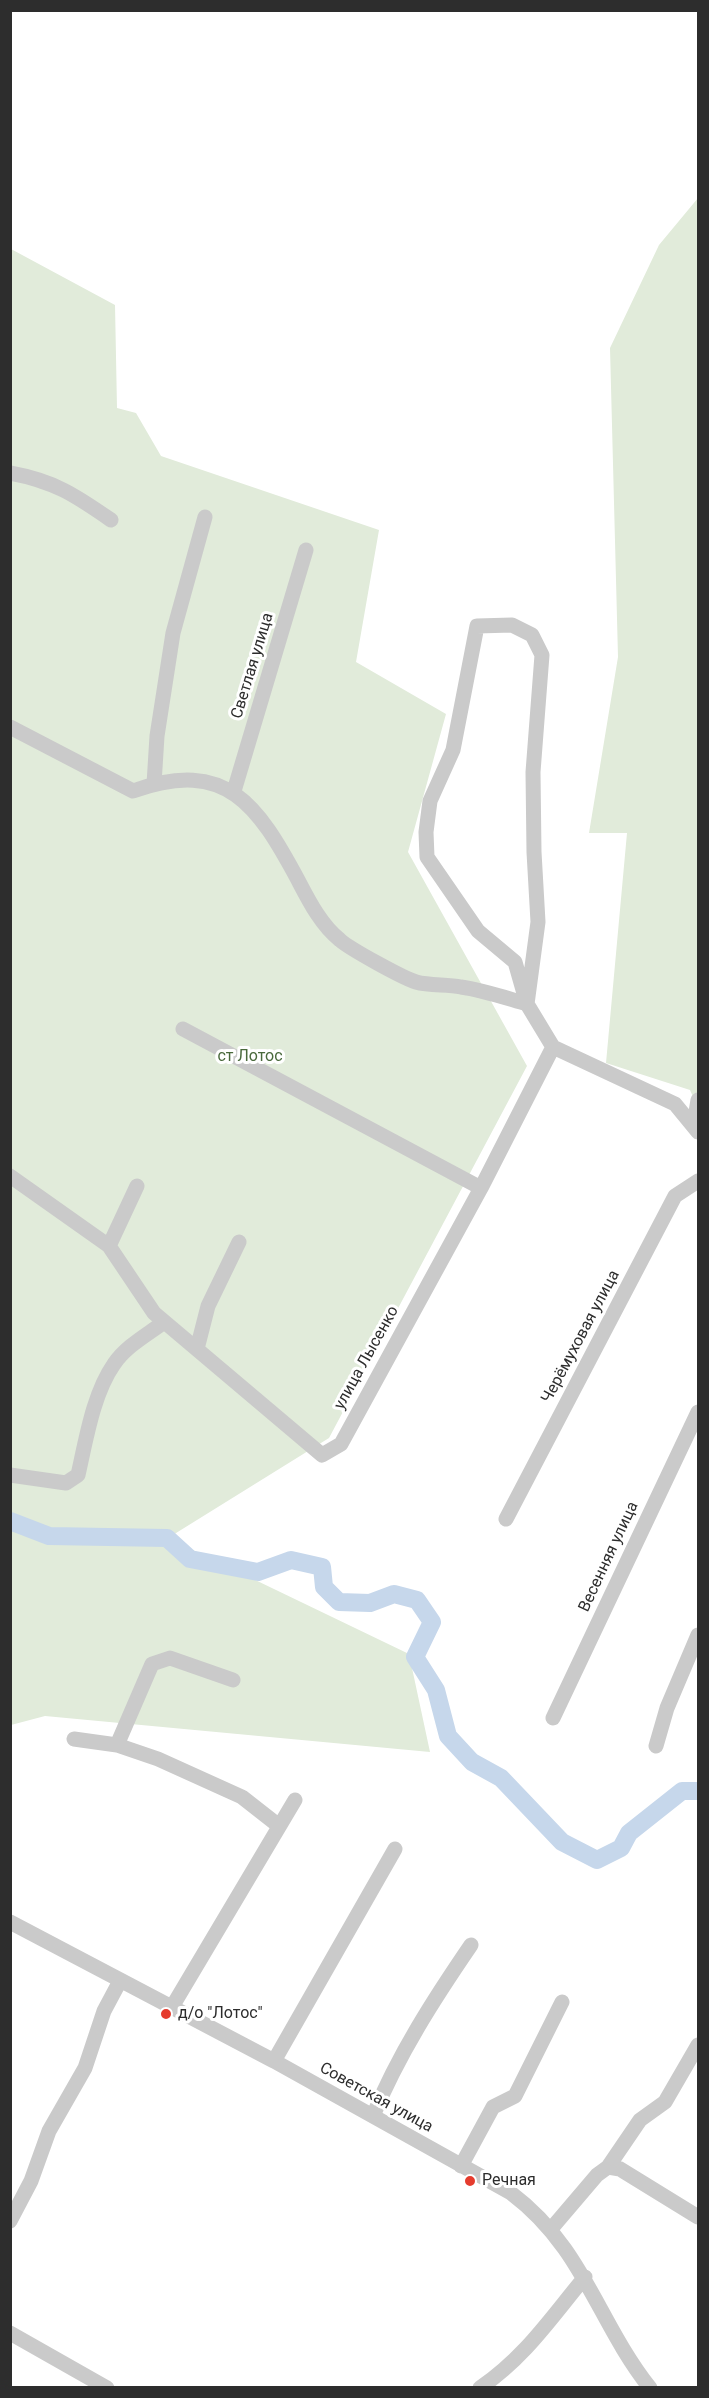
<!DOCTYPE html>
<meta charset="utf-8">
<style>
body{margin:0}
#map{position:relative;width:709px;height:2398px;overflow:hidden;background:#fff;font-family:Roboto,sans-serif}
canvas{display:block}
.frame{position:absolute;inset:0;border:12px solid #2d2d2d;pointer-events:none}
</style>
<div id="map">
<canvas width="709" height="2398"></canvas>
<div class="frame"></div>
</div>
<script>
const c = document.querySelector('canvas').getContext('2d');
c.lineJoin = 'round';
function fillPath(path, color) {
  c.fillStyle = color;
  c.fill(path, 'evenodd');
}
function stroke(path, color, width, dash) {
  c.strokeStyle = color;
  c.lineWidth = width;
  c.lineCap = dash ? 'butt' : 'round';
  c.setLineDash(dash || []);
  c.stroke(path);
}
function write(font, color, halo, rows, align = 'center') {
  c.font = font + ' Roboto,sans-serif';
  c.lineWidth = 6;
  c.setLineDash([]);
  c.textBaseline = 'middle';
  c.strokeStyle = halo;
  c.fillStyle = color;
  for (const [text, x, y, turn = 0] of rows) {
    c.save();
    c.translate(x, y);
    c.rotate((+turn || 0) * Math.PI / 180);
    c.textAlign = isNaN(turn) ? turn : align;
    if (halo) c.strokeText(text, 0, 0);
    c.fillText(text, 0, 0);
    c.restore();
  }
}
fillPath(new Path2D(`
 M698,198V1108L690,1090L606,1063L627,833H589L618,657L610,348L659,245Z
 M11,249L115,305L117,408L136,413L161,456L379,530L356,662L446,714L408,852L527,1066L329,1438L168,1538L409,1654L430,1752L45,1716L11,1725Z`), '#e1ebda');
stroke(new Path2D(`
 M10,1521L49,1536L167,1538L190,1559L258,1572L291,1560L322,1567L324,1587L339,1602L370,1603L394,1594L417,1600L432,1622L415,1657L436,1690L448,1736L472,1762L501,1778L562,1842L597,1860L621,1848L629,1833L682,1791H698`), '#c6d7eb', 18);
stroke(new Path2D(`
 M10,473C54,481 75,495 111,520
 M512,625L532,635L542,655L533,772L534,852L538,922L527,1004L515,962L478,931L427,857L426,832L430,801L453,750L477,626Z
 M10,727L133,791C227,757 258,806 298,880C309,901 321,925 340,940C350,949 403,978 416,982C430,986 447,984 461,987C483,990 506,998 527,1004L553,1047
 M154,784L157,736L173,633L205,517
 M234,791L306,550
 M183,1029L481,1188
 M694,1124L698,1100
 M10,1176L109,1246L154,1313L322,1455L341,1444L481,1188L553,1047L675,1104L698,1132
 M109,1246L137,1186
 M197,1349L208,1306L239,1242
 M10,1475L66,1483L78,1475C86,1440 93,1394 114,1364C126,1346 147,1335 164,1322
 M506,1519L675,1196L698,1181
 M553,1718L698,1412
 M74,1739L117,1745L158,1759L242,1797L279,1826
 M117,1745L152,1664L170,1658L233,1680
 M656,1746L667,1708L698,1635
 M10,1922L274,2061L511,2193C584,2248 597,2321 650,2388
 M172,2007L295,1800
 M274,2061L395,1849
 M373,2116C398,2055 434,1999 471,1945
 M461,2166L493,2107L515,2096L562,2002
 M608,2167L640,2120L665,2102L698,2045
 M10,2221L31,2181L49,2131L85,2068L104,2011L120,1981
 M551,2229L597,2175L608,2167L620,2169L698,2217
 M10,2333L107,2388
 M480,2388C526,2356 550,2319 585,2277`), '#cacaca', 15);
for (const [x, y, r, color] of [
 [166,2014,6,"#e53c2e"],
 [470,2181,6,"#e53c2e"]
]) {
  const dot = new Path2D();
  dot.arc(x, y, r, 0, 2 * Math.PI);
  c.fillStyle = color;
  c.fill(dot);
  stroke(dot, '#fff', 2);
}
write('16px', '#2d2d2d', '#fff', [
 ["Светлая улица",253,666,-73],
 ["Черёмуховая улица",581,1337,-62],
 ["улица Лысенко",367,1358,-61],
 ["Весенняя улица",609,1557,-65],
 ["Советская улица",376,2098,29]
]);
write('16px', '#49693b', '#fff', [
 ["ст Лотос",250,1057]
]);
write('16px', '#2d2d2d', '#fff', [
 ["д/о \"Лотос\"",178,2014],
 ["Речная",482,2181]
], 'left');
</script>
